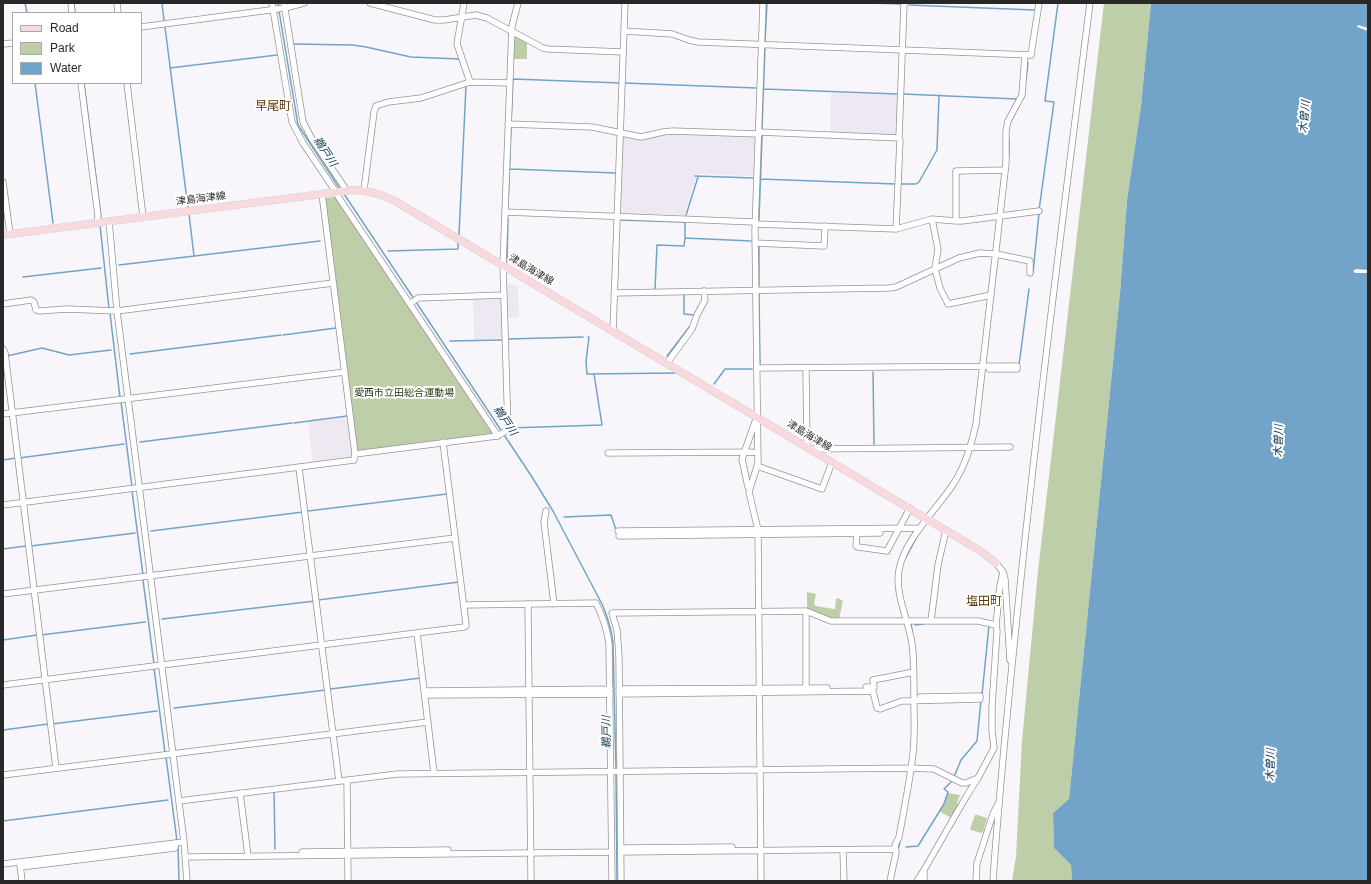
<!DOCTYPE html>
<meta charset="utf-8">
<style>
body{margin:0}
#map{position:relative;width:1371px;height:884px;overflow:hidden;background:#f8f6fa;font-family:Helvetica,sans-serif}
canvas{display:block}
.frame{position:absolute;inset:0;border:4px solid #292829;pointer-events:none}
.legend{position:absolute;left:12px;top:12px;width:130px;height:72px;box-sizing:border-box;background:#fff;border:1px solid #a9a9a9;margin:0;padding:5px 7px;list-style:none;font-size:12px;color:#292829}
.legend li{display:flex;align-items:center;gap:8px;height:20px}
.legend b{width:20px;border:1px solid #a9a9a9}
</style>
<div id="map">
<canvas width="1371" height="884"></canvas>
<div class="frame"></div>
<ul class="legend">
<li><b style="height:5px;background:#f8d9dd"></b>Road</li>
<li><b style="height:11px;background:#becea9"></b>Park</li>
<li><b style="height:11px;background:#71a4c8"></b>Water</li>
</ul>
</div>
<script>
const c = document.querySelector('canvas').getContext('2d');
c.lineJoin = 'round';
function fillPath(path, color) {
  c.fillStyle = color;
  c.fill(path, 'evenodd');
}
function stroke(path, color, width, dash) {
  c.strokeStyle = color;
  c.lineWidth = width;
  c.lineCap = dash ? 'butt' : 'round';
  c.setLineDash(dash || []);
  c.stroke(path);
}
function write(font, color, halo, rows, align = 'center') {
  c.font = font + ' Helvetica,"Noto Sans JP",sans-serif';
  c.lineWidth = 4;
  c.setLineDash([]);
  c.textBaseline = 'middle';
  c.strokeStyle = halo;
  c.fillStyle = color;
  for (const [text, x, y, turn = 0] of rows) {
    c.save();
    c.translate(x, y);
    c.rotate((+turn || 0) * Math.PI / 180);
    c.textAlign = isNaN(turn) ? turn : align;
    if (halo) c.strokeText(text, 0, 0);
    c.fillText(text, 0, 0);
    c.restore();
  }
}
fillPath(new Path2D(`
 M831,93L899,95L897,136L830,134Z
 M663,133L755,135L754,176L697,174L684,215L620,213L622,135L643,138Z
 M506,282L518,286L519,317L507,318Z
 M502,297L503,338L474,340L473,298Z
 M348,417L353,455L352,459L313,465L308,422Z`), '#ede8f2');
fillPath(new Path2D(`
 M1104,3H1151L1141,106L1127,200L1120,293L1069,799L1053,813L1054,848L1071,865L1072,881H1012L1016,857L1022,741L1038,571Z
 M514,34L527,42V59H513Z
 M336,197L493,433L492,435L359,451L357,449L325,198Z
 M807,592L816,594L814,604L816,606L834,609H835L836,599L838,598L843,601L839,619L835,620L807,609Z
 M948,793L960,795L957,803L959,805L952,818L940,812Z
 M975,815H977L987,818L983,832L981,833L971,830L970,829Z`), '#becea9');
fillPath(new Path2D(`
 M1151,3H1368V28L1358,25L1357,27L1368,31V270L1356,269L1353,271L1355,273H1368V881H1072L1071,865L1054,848L1053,813L1069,799L1120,293L1127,200L1141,106Z`), '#71a4c8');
stroke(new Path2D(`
 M25,3L27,13
 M74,3L75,13
 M162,3L164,21
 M278,3L279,7
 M870,3L902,4
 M909,5L1034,10
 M279,11L298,125L340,189
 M165,27L188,208
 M765,41L767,3
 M293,44L353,45L366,47L411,57L459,59L463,69
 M170,68L277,55
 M1026,80L1028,63
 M35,83L53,223
 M84,83L101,217V220
 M624,83L756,88
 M764,89L897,94
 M903,94L1017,99
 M511,123L513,79L620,83
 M762,129L765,47
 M1009,155V139
 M510,169L616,173
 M695,176L753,178
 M760,179L895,184
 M900,184H916L919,182L937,150L939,95
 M344,194L414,299
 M508,207L511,127
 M1039,210L1054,102L1045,101L1058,3
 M189,214L194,256
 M686,215L698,177
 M619,220L685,222V238
 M759,220L762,136
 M100,225L109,309
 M459,235L466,86
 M759,245V286
 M388,251L458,249V241
 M507,262L508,218
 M119,265L320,241
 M1033,273L1039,213
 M23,277L101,268
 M655,289L657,245L684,246L685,238L751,241
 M759,293L760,365
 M683,294H684V314L694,315
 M416,302L532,477L553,511L603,606C608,619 612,630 613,643L616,769
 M110,313L120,398
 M283,335L336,328
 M588,337H589L586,361L587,374L677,373
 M507,339L583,337
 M450,341L502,340
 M130,354L281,335
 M7,356L42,348L69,355L111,350
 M667,356L690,326
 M1019,365L1029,289
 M873,372L874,444
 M714,384L725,369H752
 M121,402L132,487
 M294,423L347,416
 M509,428L602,425L594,374
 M140,442L292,423
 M19,458L124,444
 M3,460L16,458
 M132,491L143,575
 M308,511L447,494
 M564,517L611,515L616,530
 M151,531L303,512
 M31,546L135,533
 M3,549L26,546
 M904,561L918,535
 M143,580L154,664
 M318,600L459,582
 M162,619L315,601
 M911,623L912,631
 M915,625L923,624
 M41,635L145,622
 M3,640L37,635
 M154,668L165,753
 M330,689L421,678
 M982,695L989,625
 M174,708L326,690
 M52,724L157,711
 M3,730L48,724
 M165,757H166L177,841
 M616,773L617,881
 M954,777L961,760L977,741L981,700
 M274,791L275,849
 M3,821L168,800
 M178,847L179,881
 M906,847L918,846L944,804L948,792L944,789L952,781
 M898,850L900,842`), '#71a4c8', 1.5);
const minor = new Path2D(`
 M71,3L72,13
 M117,3L118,13
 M272,3L292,122L303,143L336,192
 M284,3L303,122L312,139L347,191
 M370,3L435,20H444L476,15L487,18L543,48L548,49L623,52
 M464,3L457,44L470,82
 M141,27L285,8L304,3
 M624,31L672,34L689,40L698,42L1031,55L1039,3
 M3,44L13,43
 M81,83L98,216L97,223
 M127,83L143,217
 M508,124L592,127L641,137L663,132L673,131L759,134
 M759,132L899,138L904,3
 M3,182L10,234
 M364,190L374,112L376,106L388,102L421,98L470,82L510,83
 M335,192L498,436
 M506,212L755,222
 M932,219L938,249L935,269L940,288L948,304L991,295
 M109,221L117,311L184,842L187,881
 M956,221H962L1039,211
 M755,224L896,229L932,219L956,221V171L1005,170
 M896,229L900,140L899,138
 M755,243L824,246L825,226
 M614,293L889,288L896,287L959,258L980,253L996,254L1030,261V273
 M3,304L31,300L34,302L36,310L39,311L67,309L117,311L333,283
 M410,304L418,298L504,295
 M613,331L625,3
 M3,349L5,353L56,768
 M667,363L692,329L697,315L705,300L704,291
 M757,368L1017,366V369H989L988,366
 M806,371L807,447
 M3,414L345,372
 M812,449L1010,447
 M608,453L758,452
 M355,454L497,436L508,430L503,265L512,26L518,3
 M757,466L822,489L832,462
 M299,468L339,781
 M748,487L742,459L755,422
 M3,505L354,460L355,454L322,194
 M546,511L544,522L554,604
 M618,531L920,528
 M857,533L856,546L858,547L887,551L910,508
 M619,536L880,533
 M996,563L1003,572L1005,579L1010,660
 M3,594L455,538
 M528,604L531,881
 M464,605L596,603C603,617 607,629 609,644L612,881
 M806,611V688
 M931,621L938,565L946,530
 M417,633L434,773
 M3,685L464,627L466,626V624L443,442
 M866,687H874L873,680L914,672
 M619,689L827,688
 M424,691L610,689
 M619,694L873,691L877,708L880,709L902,701L980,699V696L920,697V700
 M425,695L610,694
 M3,775L428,722
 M347,780L348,881
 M240,793L248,856
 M179,801L397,774L911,768L934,769L962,783H966L978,778
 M621,848L732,847
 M843,850L844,881
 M302,852L448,850
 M621,852L895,849
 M185,857L612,852
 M3,864L184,842
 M20,865L22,881
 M21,867L175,848V843
 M621,881L619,656L617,630L612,613L806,611L831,621H978L996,625
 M761,881L758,530L749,492L758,463L755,230L763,3
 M890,881L896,853L895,845L899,837C904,809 910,781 913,753C915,737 914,721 914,704C914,687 914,670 913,653C912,624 894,598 899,570C904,540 936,510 952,486C965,467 971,446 976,424L1006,163V131L1008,121L1022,95L1025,55
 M917,881L924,870L966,797L978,778L994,748L992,730V707L997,631L996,625L1000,586L1003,572
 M924,881V871
 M976,881L977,863L993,814L998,804
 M993,881C999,792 1008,704 1017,616C1038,411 1064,207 1090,3`);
const major = new Path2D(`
 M3,235L353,190C368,190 381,194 395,201L982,552L996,563`);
stroke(minor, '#959497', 7);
stroke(major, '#d4d4d4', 8);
stroke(minor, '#fff', 5.5);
stroke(major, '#f8d9dd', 7);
write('10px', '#292829', '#fff', [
 ["津島海津線",201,199,-7],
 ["津島海津線",531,270,31],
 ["津島海津線",809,436,31]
]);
write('10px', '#29370f', '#fff', [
 ["愛西市立田総合運動場",404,393]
]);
write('italic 11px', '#0e3851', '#fff', [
 ["木曽川",1305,117,-85],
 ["鵜戸川",325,152,56],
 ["鵜戸川",505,421,56],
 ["木曽川",1279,441,-89],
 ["鵜戸川",607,732,-91],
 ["木曽川",1271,765,-89]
]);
write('12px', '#5d3904', '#fff', [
 ["早尾町",273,107],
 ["塩田町",984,602]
]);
</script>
